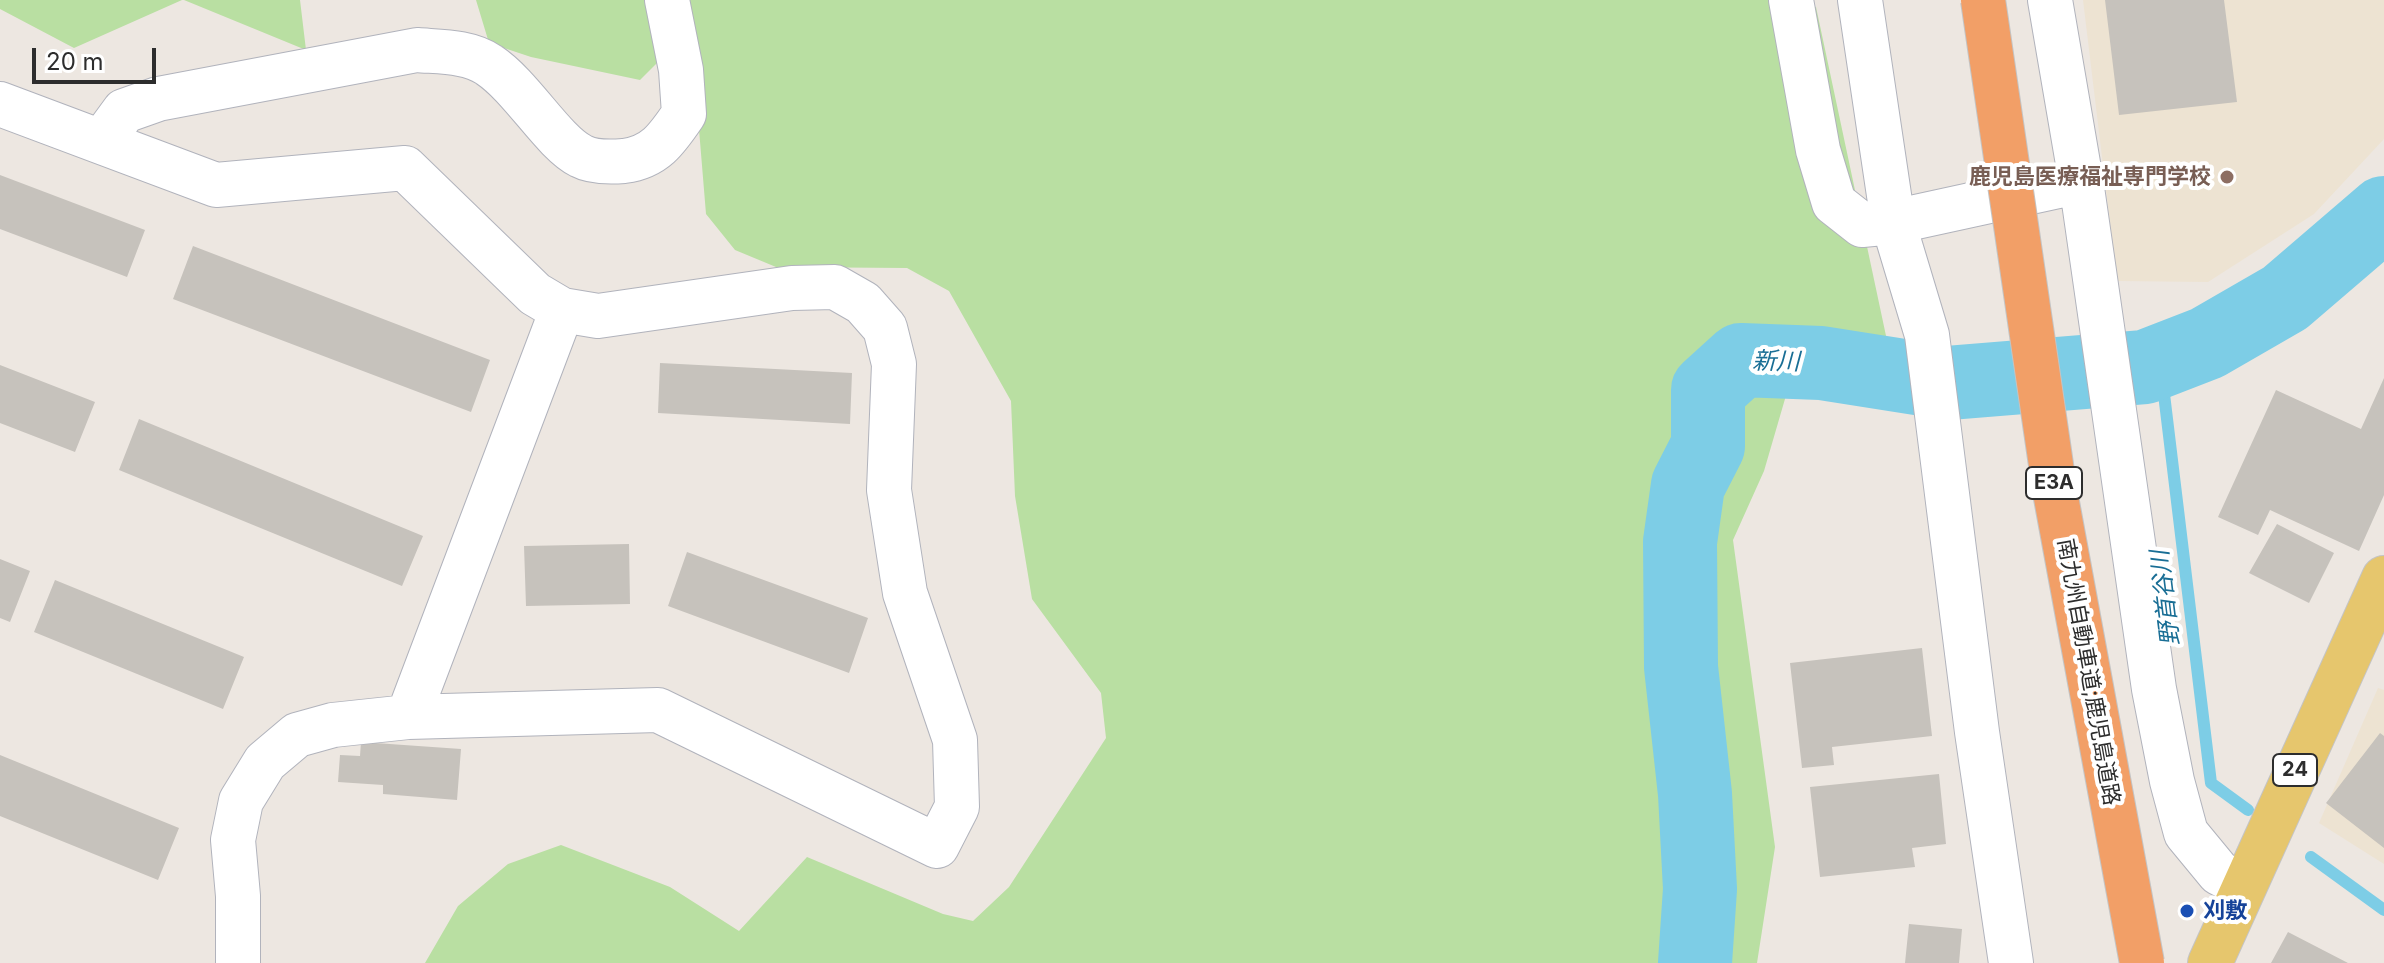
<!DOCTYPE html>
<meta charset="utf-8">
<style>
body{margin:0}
#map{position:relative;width:2384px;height:963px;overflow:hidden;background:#ede7e1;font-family:Inter,sans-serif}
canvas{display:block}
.scale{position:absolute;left:32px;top:48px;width:124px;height:36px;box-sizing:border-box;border:4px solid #2d2d2d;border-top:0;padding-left:10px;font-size:24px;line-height:28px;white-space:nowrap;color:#2d2d2d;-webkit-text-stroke:6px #fff;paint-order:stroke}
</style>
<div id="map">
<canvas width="2384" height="963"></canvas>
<div class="scale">20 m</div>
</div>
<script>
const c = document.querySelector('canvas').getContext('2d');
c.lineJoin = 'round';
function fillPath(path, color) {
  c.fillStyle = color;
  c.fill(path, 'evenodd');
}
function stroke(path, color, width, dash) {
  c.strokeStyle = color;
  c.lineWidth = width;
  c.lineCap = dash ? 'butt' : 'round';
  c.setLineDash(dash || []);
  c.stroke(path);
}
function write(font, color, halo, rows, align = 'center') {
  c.font = font + ' Inter,"Noto Sans JP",sans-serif';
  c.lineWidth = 8;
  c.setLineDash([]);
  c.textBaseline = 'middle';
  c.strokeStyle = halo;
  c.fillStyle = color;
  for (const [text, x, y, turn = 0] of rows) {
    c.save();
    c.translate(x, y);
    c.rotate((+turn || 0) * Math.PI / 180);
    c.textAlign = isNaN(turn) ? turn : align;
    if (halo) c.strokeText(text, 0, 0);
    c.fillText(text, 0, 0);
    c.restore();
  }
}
fillPath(new Path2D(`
 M2083,0H2384V139L2314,214L2208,282L2117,281Z
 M2378,688L2384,690V864L2319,823Z`), '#ede3d2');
fillPath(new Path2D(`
 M0,0H182L74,48L0,9Z
 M184,0H300L306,50Z
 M476,0H651L661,59L640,80L531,57L489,43Z
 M678,0H1794L1816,7L1892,364L1801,344L1764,471L1733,540L1775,847L1757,963H425L458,906L508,864L561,845L670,887L739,931L807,857L943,914L973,921L1009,887L1106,738L1101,693L1032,599L1015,496L1011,401L949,291L907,268L776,267L735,250L706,214L697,105Z`), '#b9dfa2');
stroke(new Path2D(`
 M2160,361L2211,783L2248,810
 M2311,857L2384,910`), '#7dcde6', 12);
stroke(new Path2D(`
 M1695,963L1700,889L1695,794L1681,667L1680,542L1688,485L1708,446V390L1741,360L1821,363L1948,383L2145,367L2207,343L2285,298L2384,213`), '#7dcde6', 74);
fillPath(new Path2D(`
 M2105,0H2224L2237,102L2119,115Z
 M0,175L145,230L127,277L0,229Z
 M193,246L490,360L471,412L173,299Z
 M660,363L852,373L850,424L658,413Z
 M0,365L95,402L75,452L0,423Z
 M2384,378V495L2359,551L2270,510L2258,535L2218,517L2276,390L2361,429Z
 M139,419L423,536L402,586L119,470Z
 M2277,524L2334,553L2309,603L2249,573Z
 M629,544L630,604L526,606L524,546Z
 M687,552L868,618L849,673L668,606Z
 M0,559L30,571L10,622L0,618Z
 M55,580L244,657L223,709L34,632Z
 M1922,648L1932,736L1832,747L1834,765L1802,768L1790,663Z
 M2380,733L2384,736V848L2326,803Z
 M361,742L461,749L457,800L383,794V785L338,782L340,755L360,756Z
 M0,755L179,828L158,880L0,816Z
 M1939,774L1946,844L1912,848L1915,867L1820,877L1810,787Z
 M1909,924L1962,929L1959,963H1905Z
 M2288,932L2348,963H2271Z`), '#c6c2bc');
const minor = new Path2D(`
 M1791,0L1818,150L1834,203L1862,225L1893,222L2081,181
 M1860,0L1893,222L1927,335L1977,732L2011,963
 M2050,0L2081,181L2154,689L2172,781L2186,833L2219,873L2242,885
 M0,104L216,185L405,168L535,294L562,310L598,316L792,288L835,287L863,303L885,328L894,364L889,490L905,593L955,740L957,807L937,846L658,710L408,717L333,725L297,735L265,762L241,801L233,840L238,896V963
 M102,141L124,111L158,99L417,50C440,52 469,51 489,65C522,87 553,142 581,156C592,162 611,162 624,161C655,157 667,139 684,114L681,70L667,0
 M408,717L562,310`);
const major = new Path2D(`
 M2210,963L2384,578`);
stroke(minor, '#b1b3bc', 46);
stroke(major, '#c4c4c4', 46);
stroke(minor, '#fff', 44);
stroke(major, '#e6c66d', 44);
const highwayBridge = new Path2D(`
 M1983,0L2055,492L2142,963`);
stroke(highwayBridge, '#c4c4c4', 46, []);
stroke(highwayBridge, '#f29f67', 44);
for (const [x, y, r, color] of [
 [2227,177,8,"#8d6e63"],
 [2187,911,8,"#1a4fb4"]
]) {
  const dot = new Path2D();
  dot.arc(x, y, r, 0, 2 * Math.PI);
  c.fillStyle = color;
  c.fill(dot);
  stroke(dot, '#fff', 3);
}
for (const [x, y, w] of [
 [2054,483,56],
 [2295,770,44]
]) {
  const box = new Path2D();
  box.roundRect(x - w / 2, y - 16, w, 32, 6);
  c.fillStyle = '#fff';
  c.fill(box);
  stroke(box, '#2d2d2d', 2);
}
write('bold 20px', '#2d2d2d', null, [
 ["E3A",2054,483],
 ["24",2295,770]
]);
write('bold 22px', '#785e54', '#fff', [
 ["鹿児島医療福祉専門学校",2211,177]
], 'right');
write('22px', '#2d2d2d', '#fff', [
 ["南九州自動車道;鹿児島道路",2088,672,80]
]);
write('bold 22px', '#164399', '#fff', [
 ["刈敷",2203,911]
], 'left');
write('italic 24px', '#196e95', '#fff', [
 ["新川",1776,362,1],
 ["野首谷川",2166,598,-97]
]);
</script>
